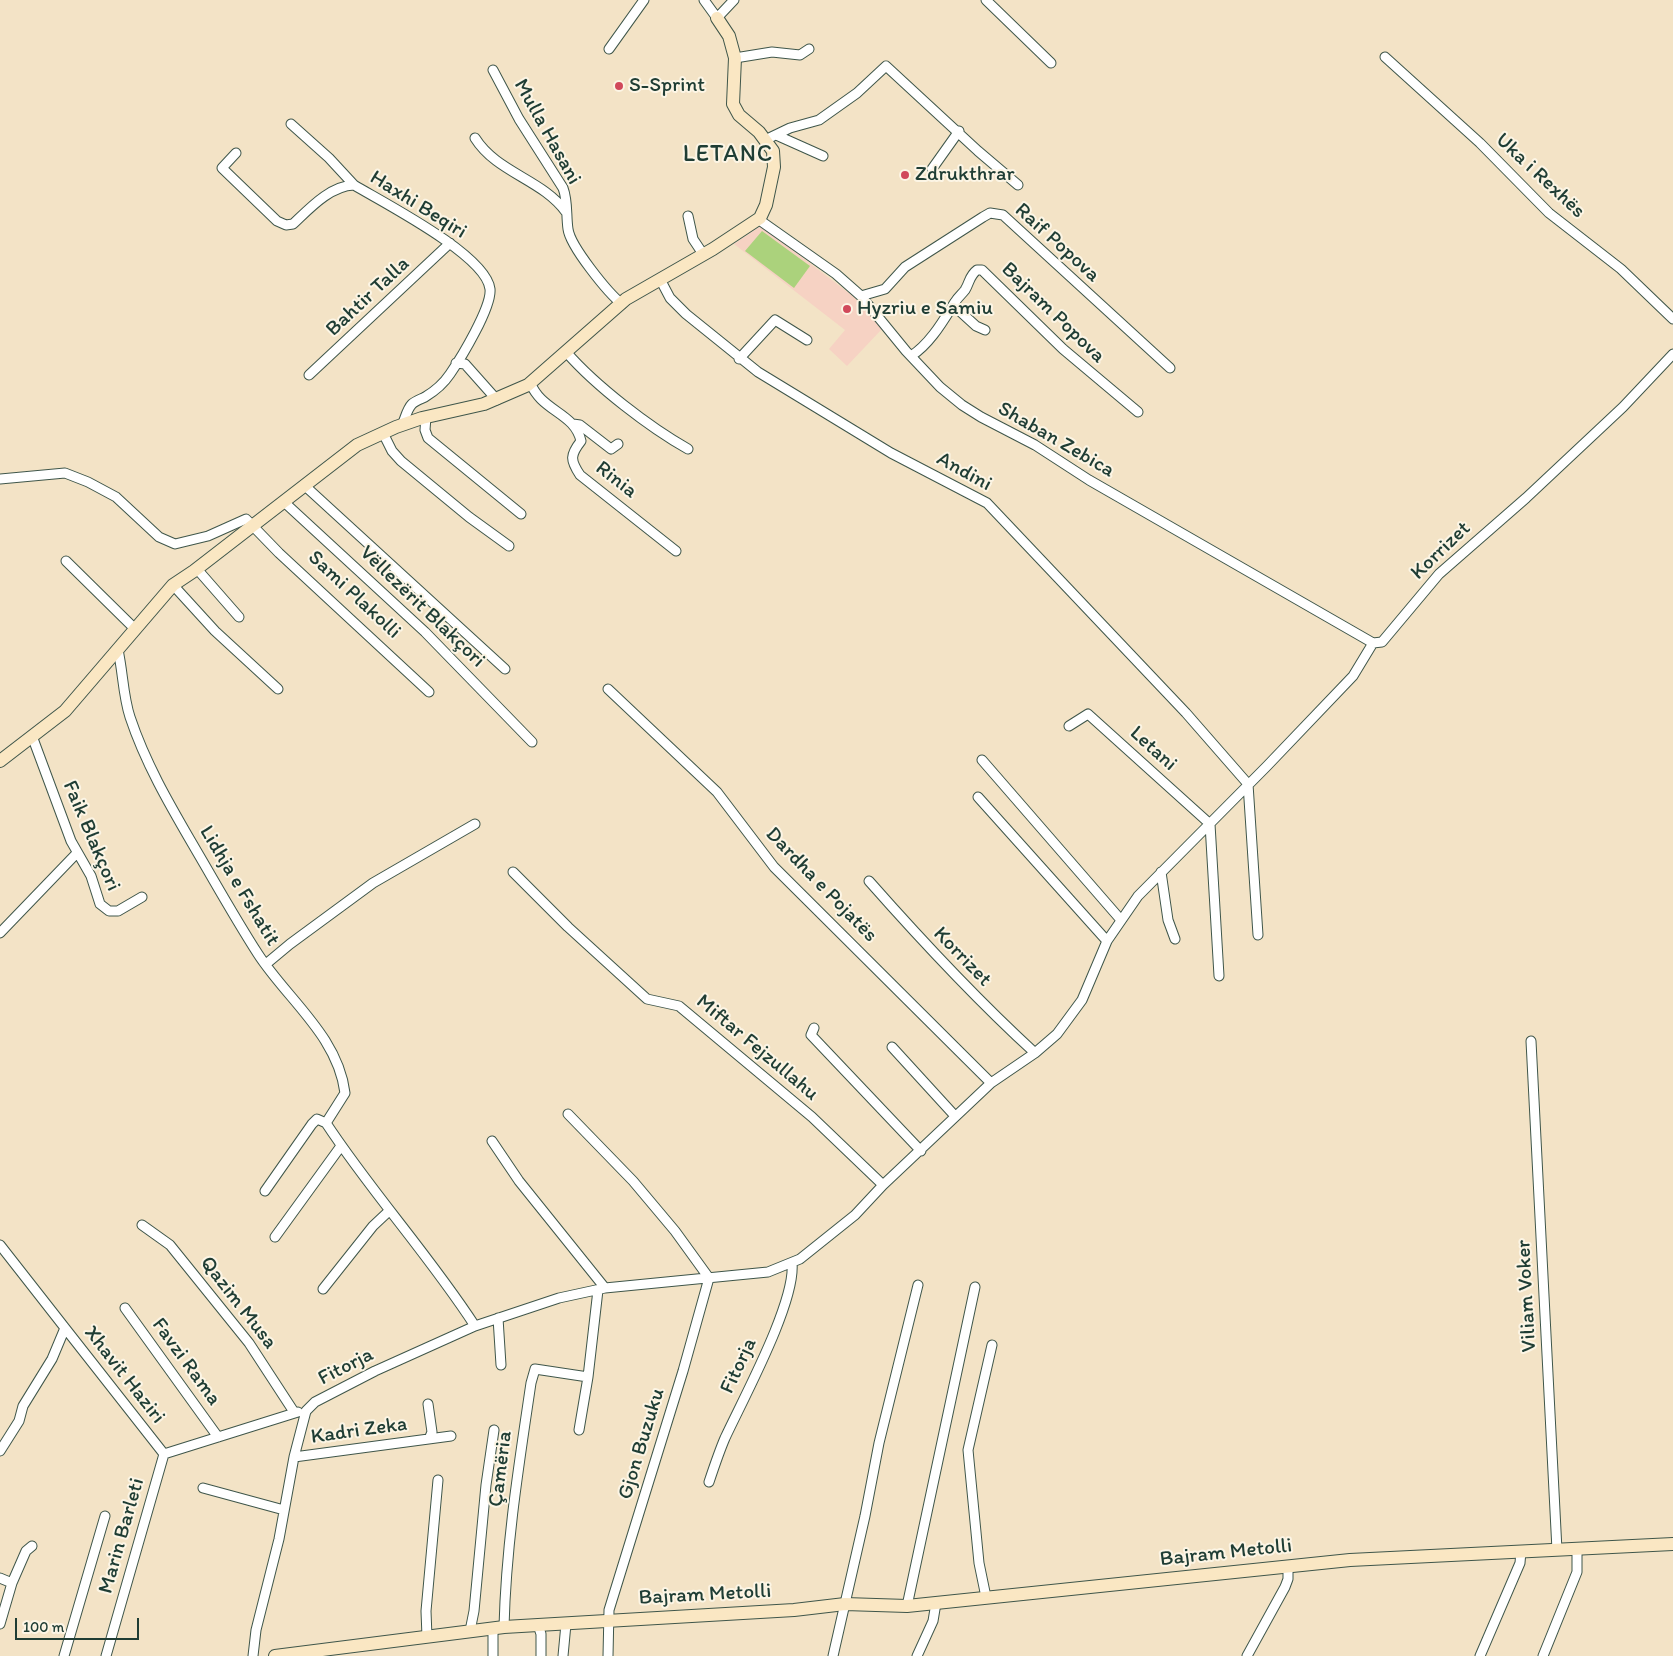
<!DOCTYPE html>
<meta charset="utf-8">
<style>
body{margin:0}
#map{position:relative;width:1673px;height:1656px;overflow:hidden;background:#f3e3c6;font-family:Itim,sans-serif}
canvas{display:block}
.scale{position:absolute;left:15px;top:1618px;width:124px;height:22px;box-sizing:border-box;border:2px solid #1f3d34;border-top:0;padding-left:6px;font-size:15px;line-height:18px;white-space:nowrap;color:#1f3d34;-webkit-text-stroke:4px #fcf5e5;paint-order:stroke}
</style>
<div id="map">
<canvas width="1673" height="1656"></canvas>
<div class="scale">100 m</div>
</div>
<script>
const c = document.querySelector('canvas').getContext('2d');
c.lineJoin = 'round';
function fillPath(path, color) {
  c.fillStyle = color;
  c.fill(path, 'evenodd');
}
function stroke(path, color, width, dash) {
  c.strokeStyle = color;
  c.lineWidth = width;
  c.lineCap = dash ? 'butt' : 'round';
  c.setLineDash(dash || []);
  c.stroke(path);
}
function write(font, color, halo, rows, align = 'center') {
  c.font = font + ' Itim,sans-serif';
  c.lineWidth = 4;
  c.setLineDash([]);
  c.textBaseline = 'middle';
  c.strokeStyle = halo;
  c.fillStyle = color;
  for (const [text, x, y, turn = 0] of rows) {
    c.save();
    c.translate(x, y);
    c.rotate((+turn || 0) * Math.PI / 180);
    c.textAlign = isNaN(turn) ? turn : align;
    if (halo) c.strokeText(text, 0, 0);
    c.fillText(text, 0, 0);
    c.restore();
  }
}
fillPath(new Path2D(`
 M761,226L854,297L882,329L847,366L829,349L845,330L734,244Z`), '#f6d2c3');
fillPath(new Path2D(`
 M762,231L810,266L794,288L745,251Z`), '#abd27c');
const street = new Path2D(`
 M704,0L717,18L734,0
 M986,0L1051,63
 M609,49L644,0
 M1385,57L1480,143L1549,213L1621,269L1673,319
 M735,58L772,52L800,55L809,49
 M493,70L519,119L563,188C568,201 566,216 568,229C570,246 608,293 622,304
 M291,124L329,158L354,185
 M776,135L823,156
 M475,138C497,173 542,179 566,212
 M765,140L790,128L819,120L857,93L886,66L978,151L1018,185
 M236,153L222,168L277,221L286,225L293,224C310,208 330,186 354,185C384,203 486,255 490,289C492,307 461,358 450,374C444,383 435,391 425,397C421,399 415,401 412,404C407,409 405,419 402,425
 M932,169L959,131
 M688,216L693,239L703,254
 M758,219L836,274L861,296L906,351L940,387L962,405L981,417L1035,445L1089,480L1373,643
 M660,279L670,298L686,314L758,372L891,453L987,503L1186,713L1248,784
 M861,296L885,289L905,267L983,217L990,213L1003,215L1170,368
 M953,305L976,326L985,330
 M567,353C596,386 649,427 688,449
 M911,356C930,344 943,321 955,302C958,297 962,294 965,290C970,282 969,276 977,270H982L1063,349L1138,412
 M739,359L775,320L807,340
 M456,363L465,364L497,400
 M309,375L450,243
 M530,383C533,389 537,395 541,399C556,414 576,419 581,441C570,455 570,460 580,475L676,551
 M426,417L425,430L428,438L521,514
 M573,424L580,425L611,449L618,444
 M383,433L392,451L401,461L469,517L509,546
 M0,479L65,473L88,482L116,497L159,537L175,544L208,536L246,519L279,553L429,692
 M304,485L505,669
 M284,502L425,632L532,742
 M66,561L134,628
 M197,569L239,617
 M173,585L215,631L278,689
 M1373,643L1382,642L1439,574L1526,498L1623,407L1673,354
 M118,650C123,672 123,696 130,717C146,765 171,807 196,850C216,884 236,920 258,954C287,999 338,1036 345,1093L326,1123
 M608,689L717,792L774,867L991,1083
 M1069,726L1088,714L1210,824
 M32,736L71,841L91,876L100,904L109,911H118L142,897
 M982,760L1121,920
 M1248,784L1258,935
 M978,797L1107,941
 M1210,824L1219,976
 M513,872L568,927L647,999L679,1006L812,1117L883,1185
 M1161,872L1168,920L1175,939
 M869,881C922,941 976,999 1035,1053
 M0,933L76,854
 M266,964L290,944L373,883L475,824
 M814,1028L811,1035L921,1151
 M1531,1041L1557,1550
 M892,1047L955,1116
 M568,1114L633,1181L675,1231L709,1278
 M492,1141L519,1181L605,1288
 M265,1191L312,1124L317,1119L326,1123C372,1193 429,1255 475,1326
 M142,1225L170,1245L249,1343L294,1412
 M275,1237L341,1146
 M0,1245L65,1328
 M323,1289L373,1226L389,1211
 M125,1308L218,1437
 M498,1318L501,1365
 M588,1377L598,1290
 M428,1404L432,1432L429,1439
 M0,1451L19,1421L23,1406L52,1359L65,1328L164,1454
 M164,1454L298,1412
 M294,1457L451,1436
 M709,1482C714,1467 719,1452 725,1438C743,1399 796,1302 792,1263
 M203,1488L284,1510
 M0,1578L12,1583L0,1624
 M12,1583L26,1551L32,1546
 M986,1597L979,1563L968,1450L992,1345
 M907,1606L975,1287
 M538,1625L541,1634V1656
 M504,1627C506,1545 519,1464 531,1383L535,1369L588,1377L579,1430
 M493,1629V1656
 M470,1631L474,1611L486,1485L494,1430
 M427,1637L426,1611L438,1480
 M64,1656L105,1516
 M106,1656L164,1454
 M253,1656L256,1630L279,1539L294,1457L306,1411L315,1402L375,1371L475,1326L559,1298L605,1288L768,1272L800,1259L855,1215L883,1185L991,1083L1035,1053L1057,1034L1082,1000L1107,941L1138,896L1267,766L1353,676L1373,643
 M563,1656L566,1624
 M608,1656L609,1610L683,1371L709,1278
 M833,1656L865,1516L879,1443L918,1285
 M917,1656L933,1621L936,1603
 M1247,1656L1285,1587L1288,1579V1566
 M1480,1656L1520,1563L1521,1551
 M1543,1656L1577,1572V1548`);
const secondary = new Path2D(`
 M0,761L65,711L173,585L194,571L357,445L396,427L422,418L484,404L528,385L626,299L713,249L760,218L766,205L774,167L773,151L759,132L739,115L733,104L735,58L729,36L717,18
 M275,1656L504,1627L794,1610L845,1604L907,1606L1350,1560L1673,1544`);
stroke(street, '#3f564a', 11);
stroke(secondary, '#3f564a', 14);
stroke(street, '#fff', 9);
stroke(secondary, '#fae7c3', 12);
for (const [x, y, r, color] of [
 [619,86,5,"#d1495b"],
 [905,175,5,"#d1495b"],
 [847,309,5,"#d1495b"]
]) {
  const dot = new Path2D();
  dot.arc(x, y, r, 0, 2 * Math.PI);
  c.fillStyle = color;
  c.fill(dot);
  stroke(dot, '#fcf5e5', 2);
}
write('21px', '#1f3d34', '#fcf5e5', [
 ["S-Sprint",629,86],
 ["Zdrukthrar",915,175],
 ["Hyzriu e Samiu",857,309]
], 'left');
write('21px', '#1f3d34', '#fcf5e5', [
 ["Mulla Hasani",547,132,61],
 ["Uka i Rexhës",1540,176,43],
 ["Haxhi Beqiri",418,205,32],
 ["Raif Popova",1057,243,42],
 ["Bahtir Talla",368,297,-43],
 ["Bajram Popova",1053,313,44],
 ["Shaban Zebica",1056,440,30],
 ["Andini",964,472,29],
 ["Rinia",616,480,38],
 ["Korrizet",1441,551,-44],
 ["Sami Plakolli",354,595,43],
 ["Vëllezërit Blakçori",422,607,44],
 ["Letani",1153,749,42],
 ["Faik Blakçori",91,836,67],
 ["Dardha e Pojatës",821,885,46],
 ["Lidhja e Fshatit",239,886,59],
 ["Korrizet",962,957,46],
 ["Miftar Fejzullahu",757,1048,40],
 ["Viliam Voker",1527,1296,-93],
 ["Qazim Musa",238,1303,52],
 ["Favzi Rama",186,1362,54],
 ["Fitorja",739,1366,-65],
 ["Fitorja",346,1367,-27],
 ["Xhavit Haziri",124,1375,52],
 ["Kadri Zeka",359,1431,-8],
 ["Gjon Buzuku",642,1444,-73],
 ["Çamëria",501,1469,-83],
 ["Marin Barleti",122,1536,-74],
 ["Bajram Metolli",1226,1553,-6],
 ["Bajram Metolli",705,1595,-3]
]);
c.letterSpacing = '1px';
write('24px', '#1f3d34', '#fcf5e5', [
 ["LETANC",728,155]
]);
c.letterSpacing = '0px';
</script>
